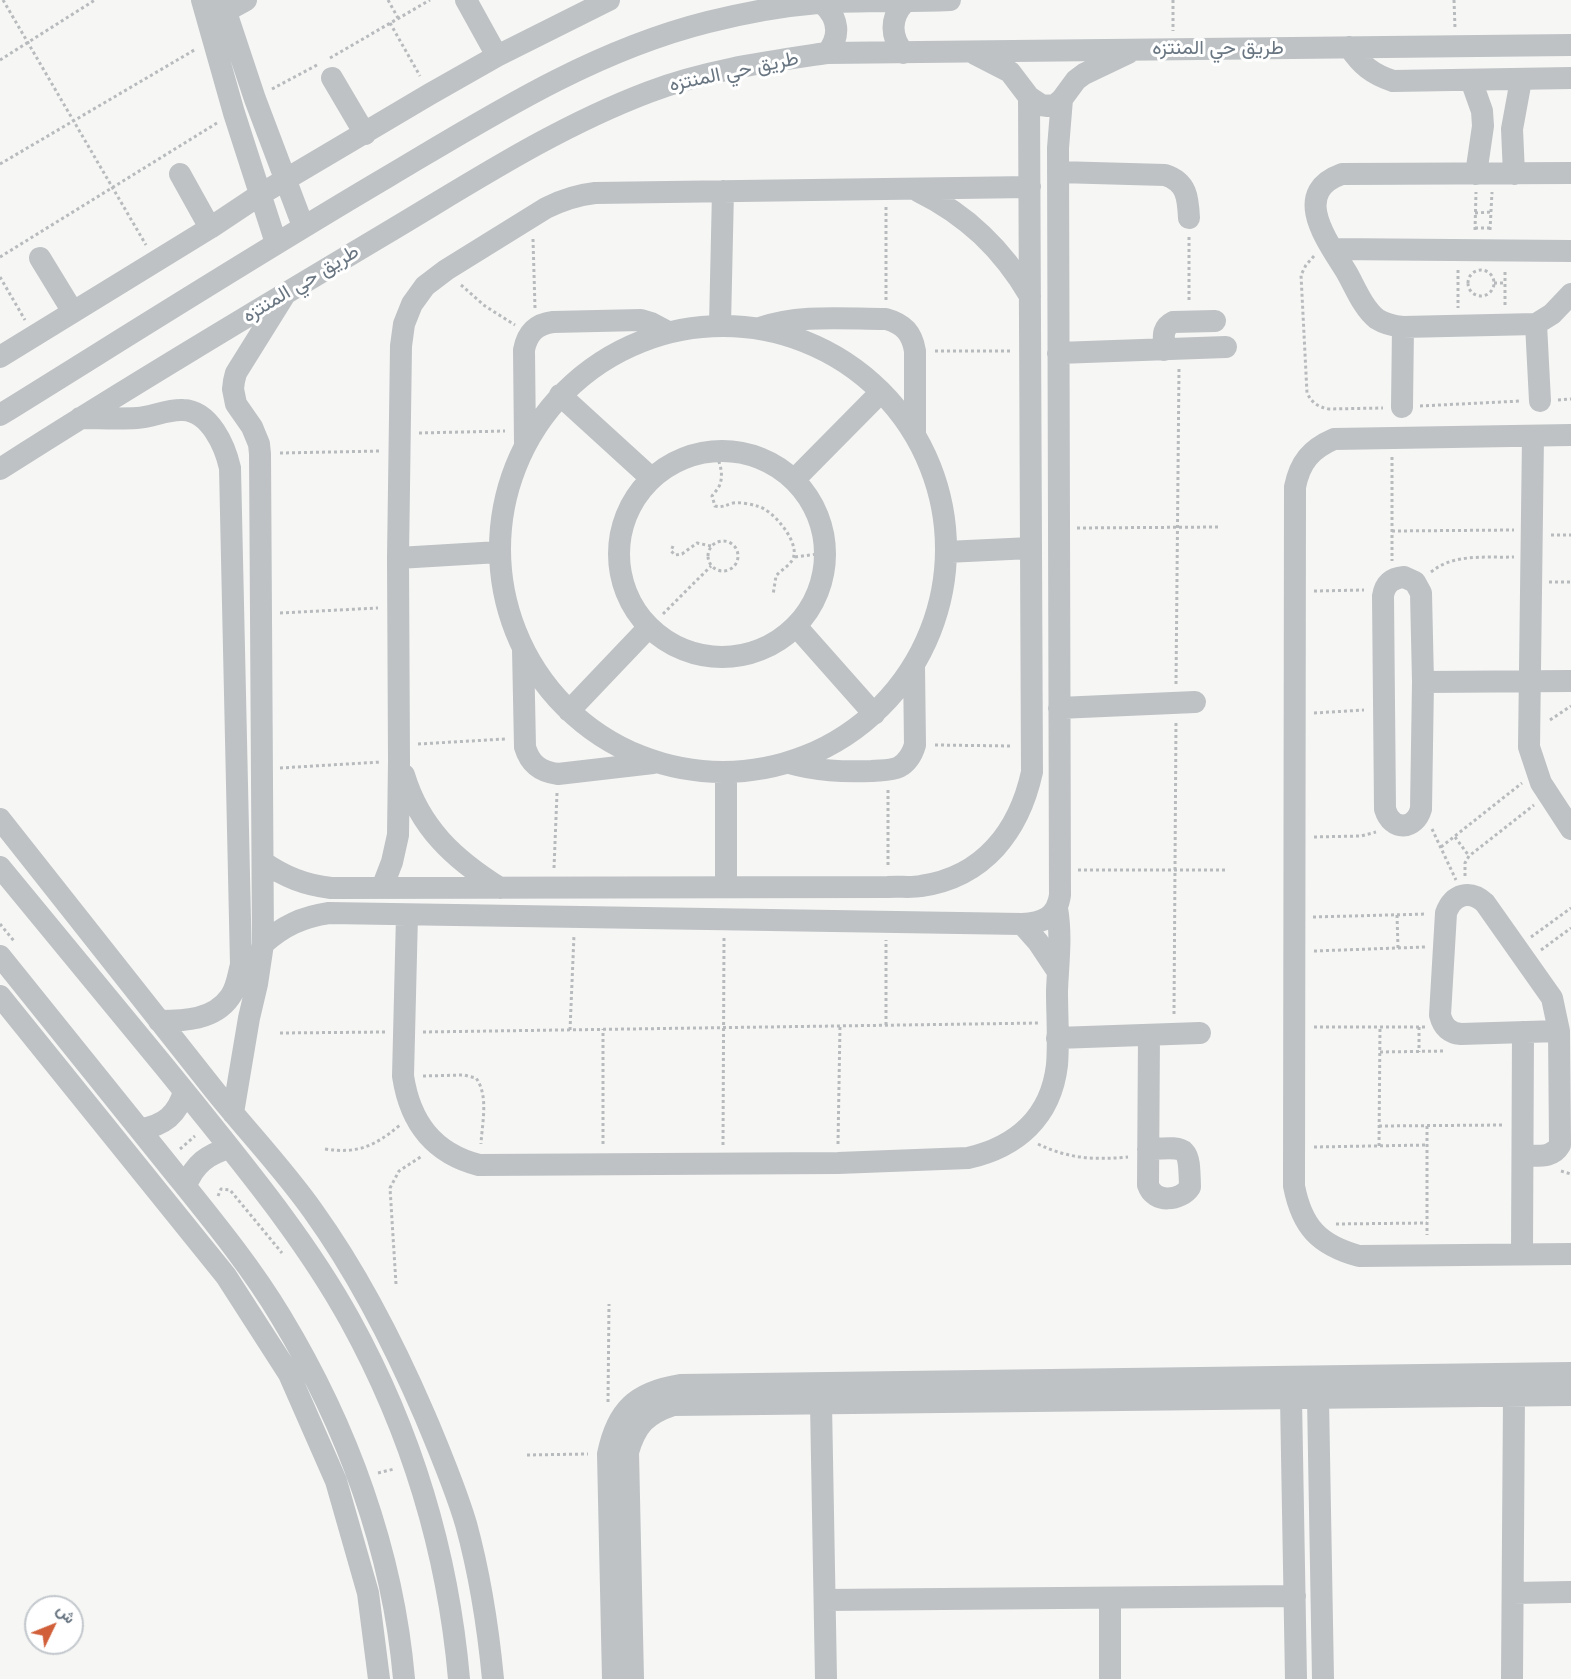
<!DOCTYPE html>
<meta charset="utf-8">
<style>
body{margin:0}
#map{position:relative;width:1571px;height:1679px;overflow:hidden;background:#f6f6f4;font-family:Helvetica,Vazirmatn,sans-serif}
canvas{display:block}
.north{position:absolute;left:24px;top:1595px;width:60px;height:60px;box-sizing:border-box;background:#fff;border:2px solid #c3c8cd;border-radius:50%;rotate:47deg;font-size:16px;font-weight:700;line-height:24px;text-align:center;color:#697682}
.north::after{content:'';display:block;margin:auto;width:21px;height:27px;background:#d15f39;clip-path:polygon(50% 0,100% 100%,50% 72%,0 100%)}
</style>
<div id="map">
<canvas width="1571" height="1679"></canvas>
<div class="north">ش</div>
</div>
<script>
const c = document.querySelector('canvas').getContext('2d');
c.lineJoin = 'round';
function stroke(path, color, width, dash) {
  c.strokeStyle = color;
  c.lineWidth = width;
  c.lineCap = dash ? 'butt' : 'round';
  c.setLineDash(dash || []);
  c.stroke(path);
}
function write(font, color, halo, rows, align = 'center') {
  c.font = font + ' Helvetica,Vazirmatn,sans-serif';
  c.lineWidth = 6;
  c.setLineDash([]);
  c.textBaseline = 'middle';
  c.strokeStyle = halo;
  c.fillStyle = color;
  for (const [text, x, y, turn = 0] of rows) {
    c.save();
    c.translate(x, y);
    c.rotate((+turn || 0) * Math.PI / 180);
    c.textAlign = isNaN(turn) ? turn : align;
    if (halo) c.strokeText(text, 0, 0);
    c.fillText(text, 0, 0);
    c.restore();
  }
}
stroke(new Path2D(`
 M3,0L146,245
 M388,0L398,18
 M1173,0V31
 M1454,0L1455,28
 M390,23L420,76
 M330,58L430,0
 M0,60L95,0
 M272,89L317,65
 M0,164L196,49
 M1475,213L1491,212
 M1475,228H1490
 M1475,230L1476,192
 M1490,230L1492,192
 M1189,237V302
 M533,239L535,308
 M1314,256L1306,265L1301,275L1307,393C1312,403 1318,407 1329,409L1383,408
 M0,257L217,123
 M1458,270V308
 M1468 283a13 13 0 1 1 26 0a13 13 0 1 1-26 0Z
 M0,277L25,320
 M1494,283H1505
 M461,285L485,306L515,325
 M886,300V207
 M1505,305V269
 M935,351H1012
 M1558,400L1571,399
 M1420,406L1521,401
 M419,433L505,431
 M714,450C719,460 724,473 720,484C719,488 715,492 712,496L715,506C722,508 726,505 733,503C741,502 750,504 757,506C772,509 797,539 794,555C793,564 782,569 776,576L773,595
 M280,453L382,451
 M1392,457V561
 M1077,528L1219,527
 M1392,531L1514,530
 M1551,535H1571
 M708 556a15 15 0 1 1 30 0a15 15 0 1 1-30 0Z
 M673,546L671,551L675,555L682,554L697,543L711,546
 M795,557L825,553
 M1431,572C1454,553 1486,558 1514,557
 M1549,582H1571
 M1314,591L1364,590
 M280,613L378,608
 M663,614L711,566
 M1176,684L1179,367
 M1314,713L1364,710
 M1550,720L1571,706
 M418,744L505,739
 M935,745L1013,746
 M280,768L381,762
 M888,790V867
 M1432,829L1456,880
 M1314,837L1361,836L1376,832
 M1455,837L1469,856
 M1441,847L1522,783
 M554,868L557,793
 M1078,870H1227
 M1465,876V863L1469,856L1534,805
 M1397,915L1398,948
 M1313,917L1427,914
 M0,924L14,941
 M1531,937L1571,908
 M1541,950L1571,928
 M1314,951L1425,947
 M1174,1014L1176,721
 M886,1025V940
 M1314,1027H1425
 M1419,1027V1052
 M570,1030L574,935
 M423,1032L1040,1023
 M280,1033L386,1032
 M1380,1052L1446,1051
 M423,1076L464,1075L476,1078C489,1096 482,1123 481,1144
 M1379,1126L1503,1125
 M1427,1126V1235
 M603,1144V1029
 M838,1144L840,1026
 M1038,1144C1069,1159 1095,1160 1128,1157
 M723,1145L724,938
 M1379,1146L1380,1027
 M1314,1147L1427,1145
 M180,1149L195,1136
 M325,1149C358,1154 375,1146 400,1125
 M1561,1171L1571,1174
 M218,1196L221,1189L230,1190L282,1253
 M1336,1224L1427,1223
 M396,1284L390,1188L399,1171L422,1156
 M608,1402L609,1304
 M527,1455L588,1454
 M378,1473L394,1469`), '#b8bbbd', 3, [3, 3]);
stroke(new Path2D(`
 M202,0L234,113L276,243
 M222,0L255,99L303,226
 M466,0L497,56
 M822,3C839,18 841,36 827,53
 M904,3C890,18 890,37 904,53
 M226,11L246,0
 M1349,47C1361,65 1372,74 1393,81L1571,78
 M975,54L1010,72L1029,97L1041,105L1048,106L1055,105L1062,99L1076,80L1084,74L1128,53
 M332,78L365,134
 M1471,80L1482,111L1483,126L1476,174
 M1058,172L1165,175C1187,182 1188,198 1189,218
 M1571,173L1342,174C1289,193 1329,243 1347,273C1355,287 1363,308 1377,319C1385,324 1394,326 1403,327L1536,324L1552,314L1571,294
 M180,174L210,228
 M1514,174L1512,129L1521,80
 M918,191C967,215 1002,249 1030,296
 M1333,249L1571,251
 M40,258L73,312
 M1536,324L1540,401
 M720,325L723,191
 M500 549a223 223 0 1 1 446 0a223 223 0 1 1-446 0Z
 M760,328C800,314 844,319 886,319C904,324 912,333 915,351V435
 M1164,350C1164,338 1161,328 1173,322L1215,321
 M1058,353L1226,347
 M0,357L210,228L261,194L430,94L497,56L609,0
 M560,395L651,478
 M1402,407L1403,327
 M0,415C129,335 258,253 389,176C490,116 592,51 708,22C744,13 781,6 818,3C862,0 906,2 950,0
 M80,418C99,418 118,419 137,418C152,417 168,409 183,410C210,411 225,446 230,468L241,965C238,975 237,988 230,997C214,1020 184,1021 159,1021
 M1571,435L1334,439C1311,449 1300,462 1295,487L1294,1186C1302,1227 1319,1245 1359,1256L1571,1254
 M1533,436L1529,747L1541,783L1571,829
 M525,444L524,350C527,334 536,324 553,322L641,320L651,323L668,332
 M619 554a103 103 0 1 1 206 0a103 103 0 1 1-206 0Z
 M0,469C127,388 256,311 385,234C471,183 554,128 649,92C706,70 767,62 827,53L1571,45
 M794,480L881,392
 M946,552L1031,548
 M398,558L499,552
 M1404,577L1415,582L1421,593L1423,682L1421,809C1415,830 1392,832 1385,809L1383,596C1385,584 1392,578 1404,577Z
 M796,626L874,714
 M523,649L525,747C530,764 540,772 558,774L653,763
 M1423,682L1571,681
 M1059,708L1195,702
 M569,711L649,627
 M789,763C817,771 842,772 872,771C881,770 891,771 899,767C908,762 912,755 915,745L914,666
 M404,775C420,828 454,859 500,888
 M0,819C70,908 141,997 211,1086C244,1128 282,1167 313,1211C359,1275 394,1344 425,1416C440,1452 455,1487 466,1524C480,1575 488,1627 493,1679
 M263,862C285,877 305,885 331,888L888,887C899,886 910,888 921,886C984,877 1019,831 1032,772L1029,97
 M0,867C65,946 130,1024 194,1103C250,1173 307,1242 350,1320C411,1431 448,1553 459,1679
 M726,887V773
 M382,888L392,862L398,835L399,761L398,558L401,346L404,324L412,304L425,286L446,270L546,208C562,200 577,195 595,193L1030,187
 M407,915L403,1076C410,1122 433,1153 479,1165L838,1163L968,1158C1017,1147 1051,1117 1057,1065C1059,1041 1057,1015 1057,991C1058,963 1062,937 1057,908
 M1022,924L1038,942L1058,972
 M263,944C283,926 302,917 329,913L1022,924C1043,923 1057,917 1060,895L1058,148L1062,99
 M0,956C55,1024 110,1092 165,1161C205,1211 248,1262 281,1317C347,1426 393,1551 404,1679
 M0,996L226,1276L289,1374L336,1481L368,1593L379,1679
 M1057,1038L1200,1033
 M233,1113L249,1018L257,984L263,944L260,454L259,444L252,427L236,404L233,389L234,381L236,373L284,296
 M140,1129C164,1126 178,1114 184,1091
 M1148,1149C1188,1147 1189,1145 1190,1187C1181,1201 1154,1204 1148,1185L1149,1035
 M1523,1156C1537,1155 1552,1159 1560,1145L1559,1031L1461,1034C1450,1033 1443,1027 1440,1015L1446,913C1453,894 1470,889 1485,903L1552,998L1559,1031
 M186,1186C194,1164 208,1154 230,1148
 M1522,1254L1523,1032
 M1291,1398L1296,1679
 M1318,1398L1323,1679
 M821,1403L826,1679
 M1513,1593L1571,1592
 M825,1600L1295,1596
 M613,1679L608,1454C617,1410 636,1392 680,1385L1571,1373
 M633,1679L628,1452C636,1425 646,1414 673,1405L1571,1395
 M1110,1679V1598
 M1512,1679L1514,1396`), '#bec2c5', 22);
write('20px', '#697682', '#fff', [
 ["طريق حي المنتزه",1218,48],
 ["طريق حي المنتزه",734,72,-12],
 ["طريق حي المنتزه",301,284,-31]
]);
</script>
